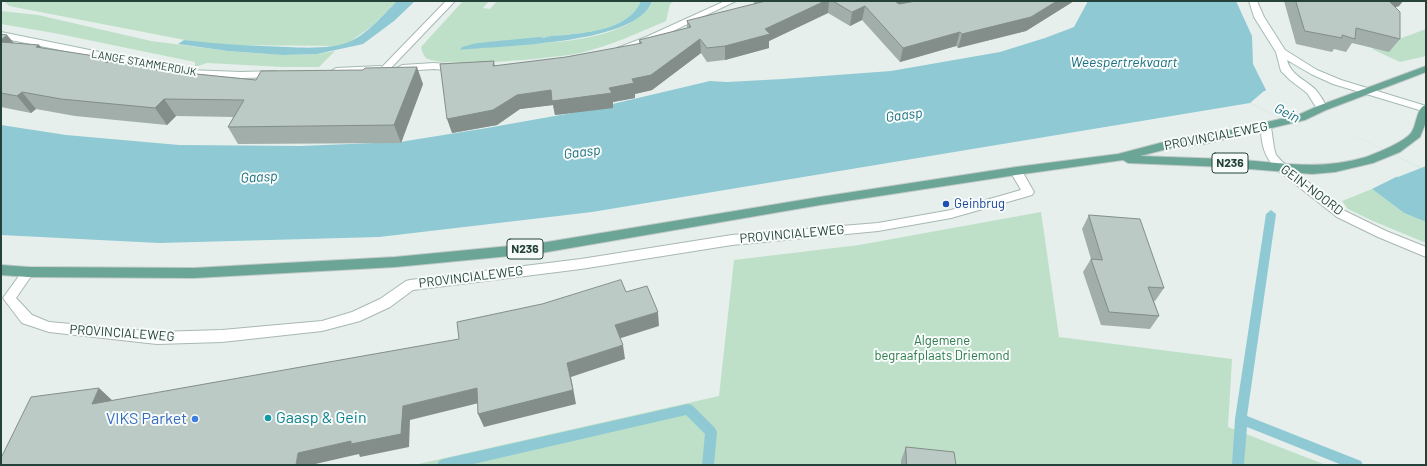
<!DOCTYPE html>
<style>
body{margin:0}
#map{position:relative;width:1427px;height:466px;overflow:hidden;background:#e6efeb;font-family:Barlow,sans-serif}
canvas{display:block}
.frame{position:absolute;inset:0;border:2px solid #24423a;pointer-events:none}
</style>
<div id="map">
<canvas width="1427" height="466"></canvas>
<div class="frame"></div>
</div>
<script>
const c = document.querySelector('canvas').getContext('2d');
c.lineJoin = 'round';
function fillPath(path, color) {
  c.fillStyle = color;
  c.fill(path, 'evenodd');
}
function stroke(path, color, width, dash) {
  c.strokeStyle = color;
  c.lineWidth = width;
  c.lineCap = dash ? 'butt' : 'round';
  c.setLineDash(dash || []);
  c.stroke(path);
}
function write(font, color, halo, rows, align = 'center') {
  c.font = font + ' Barlow,sans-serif';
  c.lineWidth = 4;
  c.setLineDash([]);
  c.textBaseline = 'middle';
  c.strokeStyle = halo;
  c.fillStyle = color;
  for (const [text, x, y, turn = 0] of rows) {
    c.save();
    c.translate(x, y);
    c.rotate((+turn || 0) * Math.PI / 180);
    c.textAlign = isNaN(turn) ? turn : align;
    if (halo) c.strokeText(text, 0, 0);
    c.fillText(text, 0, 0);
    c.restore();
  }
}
fillPath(new Path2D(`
 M4,1H397L372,26L351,41L348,46L211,45L9,6Z
 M463,1H489L483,8L490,9L497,1H641C629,29 591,32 565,35C558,36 550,35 544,38H539L477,43L460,50C504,43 552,46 594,36C613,32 646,20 652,1H675L670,4L666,21C638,33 610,46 580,53C556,58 444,69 426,58C423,55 422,51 421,47Z
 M1,11L38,15L151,41L228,51L283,55L317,54L335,51L319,67H283L207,63L195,67V62L54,33L1,24Z
 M1426,29V56L1400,62L1372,49Z
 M1372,189L1404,213L1426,222V243L1373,221L1348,209L1342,201Z
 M1041,212L1059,337L1232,359L1228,427L1326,465H414L719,396L734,260L859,245Z`), '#bfe0c8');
fillPath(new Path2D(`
 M397,1H415L394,21L363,44L317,54L283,55L228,51L178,44L184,40C218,44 253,46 288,47C305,48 335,49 351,41C367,34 385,13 397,1Z
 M641,1H652C638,45 501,45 460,50L462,47L477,43L540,37L544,38C549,35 558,36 565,35C591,32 629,29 641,1Z
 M1088,1H1236L1252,36L1253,64L1266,90L1264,92L1421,168L1426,166V222L1404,213L1372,189L1398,176L1250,103L592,212L379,237L159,243L1,235V125L66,135L179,145L300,146L400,142L487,128L583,111L710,81L727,82L783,79L891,71L1000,52L1045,38L1074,27Z`), '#8ec9d4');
fillPath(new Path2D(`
 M1264,91L1290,104L1421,168L1398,177L1250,103Z`), '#e6efeb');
fillPath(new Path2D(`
 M1271,210L1276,214L1247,416L1361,461L1363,465H1342L1247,427L1244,465H1232L1235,419L1266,214Z
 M688,404L692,405L715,428L717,432L714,465H702L705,434L686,415L469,465H437L439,461L443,459Z`), '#8ec9d4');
const street = new Path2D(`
 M446,1H455L388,71H382L380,69L382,67Z
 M1280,162L1284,163L1345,211L1386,231L1426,247V257L1378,237L1337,217L1276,169L1274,166L1276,163Z
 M1016,167L1020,168L1022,171L1034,192L1032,195L951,218L878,231L732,245L581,269L413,290L390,307L360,321L322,331L222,342L157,344L49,332L22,323L3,298L24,269L28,267L32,269L34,272L16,298L32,315L49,322L157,332L222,330L322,321L352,312L380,299L406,281L410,280L581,259L732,235L878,223L951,210L1021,190L1010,171L1012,168Z`);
const secondary = new Path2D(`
 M725,1H736L652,41L620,53L615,50L617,48L646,37Z
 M1249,1H1257L1264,17L1285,50L1317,70L1341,80L1426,106V112L1333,84L1311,74L1287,60C1291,75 1304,79 1315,89C1320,95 1324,101 1327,108L1326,110H1318L1307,93L1290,80L1281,71L1276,52L1254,17Z
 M1,32L188,70L241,72L276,71L281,74L276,77L241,78L188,76L1,38Z
 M434,63L456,65L461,68L456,71L434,69L402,71L397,68L402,65Z
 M380,66L383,67L385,69L383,71L336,74L331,71L336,68Z
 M1266,124L1271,127L1274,148L1276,155L1286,166L1284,169H1276C1264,156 1261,144 1261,127Z`);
const primary = new Path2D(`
 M1426,66V72L1326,110L1305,120L1205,144L1179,146L1140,156C1168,157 1197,158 1225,159C1275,161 1316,172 1366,157C1377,153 1404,142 1411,133C1417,126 1416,107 1426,105V122L1420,137L1400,152L1373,163L1335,172L1312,174L1225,167L1128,163L1123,160L1016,175L820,205L541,253L395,267L194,278L28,277L1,275V265L28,267L194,268L395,257L541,243L820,197L1016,167L1118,154L1179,138L1205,136L1298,115L1318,106Z`);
stroke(street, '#a8b8b2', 2);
stroke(secondary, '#a4bbb3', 2);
stroke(primary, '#c2cac8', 2);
fillPath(street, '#fff');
fillPath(secondary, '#fff');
fillPath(primary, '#6aa596');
fillPath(new Path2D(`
 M754,1H1074L1026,31L958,48L956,46L900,62L862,20L850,26L828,13L769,41V48L725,60L707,62L701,53L652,90L635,94V98L613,102V108L555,115L553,105L520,109L497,125L452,133L494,61L495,66L566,57L639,44V40L687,28V21L754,4Z
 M1284,1H1403L1399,6L1395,7L1400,39L1389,52L1352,43L1346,52L1334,49L1332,52L1296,44Z
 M1,34L7,35L14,43L39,45L42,48L111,62L159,67L161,70L256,80L423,84L401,143L238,144L228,127L233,117L176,116L167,125L75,116L36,109L31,113L1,107Z
 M1089,215L1164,288L1155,301H1154L1159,316L1150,329L1101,325L1083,272L1091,259L1082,229Z
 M906,447L956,465H901V460Z`), '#a1aea9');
fillPath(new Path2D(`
 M825,1H829L828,13L769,41V48L725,60V46L765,29Z
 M893,1H940L896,10Z
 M1057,1H1074L1026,31L958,48L962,34Z
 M1387,1H1403L1399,6L1378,14Z
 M865,6L862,20L850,26L852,12Z
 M960,32L956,46L900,62L903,48Z
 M7,35L21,52L1,46V40Z
 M700,39L701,53L652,90L635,94V98L613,102V108L555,115L553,105L520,109L497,125L452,133L447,119L517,95L551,90L609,88L632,79Z
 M39,45L52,62L36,47Z
 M108,58L120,75L105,62Z
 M417,67L423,84L401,143L394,125Z
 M22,92L36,109L31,113L17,96Z
 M164,99L176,116L167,125L155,108Z
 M658,312L659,326L618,339L615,325Z
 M623,345L625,359L571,377L576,404L484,427L478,414L567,363Z
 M99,388L114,402L92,404Z
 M477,388L483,402L410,420L409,447L360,457L359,454L311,465H296L298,453L403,406Z`), '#838d89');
const building = new Path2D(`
 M766,1H825L765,29L770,34L725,46L707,48L700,39L651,75L632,79L634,83L609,88L612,93L552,101L551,90L517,95L493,110L447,119L440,64L494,61L493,66L566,57L642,43L639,40L691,27L687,21Z
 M833,1H895L899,4L916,1H1057L1031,17L962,34L960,32L903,48L865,6L852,12Z
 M1296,1H1389L1400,12V39L1356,28L1355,39L1342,35V38L1305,31Z
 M1,34L7,35L1,40Z
 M1,42L39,45L36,47L108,58L105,62L159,67L156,70L256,80L261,71L363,70L365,68L417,67L394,125L228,127L244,100L164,99L155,108L61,99L22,92L17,96L1,93Z
 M1089,215L1140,219L1164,288L1148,287L1159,316L1109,312L1091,259L1102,260Z
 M621,280L626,292L647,286L658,312L615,325L623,345L567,363L573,390L478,414L477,388L403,406L401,434L351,444V441L298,453L296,465H1V458L31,397L99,388L92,404L459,339L457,322L542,304Z
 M906,447L954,452L956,465H907Z`);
fillPath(building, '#bbcac4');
stroke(building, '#838d89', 1);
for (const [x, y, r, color] of [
 [946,204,4,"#1a4fb4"],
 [268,418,4,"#0f9aa8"],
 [195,419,4,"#3f7fe0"]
]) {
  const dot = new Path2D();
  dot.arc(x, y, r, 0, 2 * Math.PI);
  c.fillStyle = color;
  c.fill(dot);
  stroke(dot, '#f7fbf9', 1.5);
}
write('11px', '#24423a', '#f7fbf9', [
 ["LANGE STAMMERDIJK",144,63,10]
]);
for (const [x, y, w] of [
 [1230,163,36],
 [525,249,36]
]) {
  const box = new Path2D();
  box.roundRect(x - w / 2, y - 10, w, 20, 3);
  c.fillStyle = '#f7fbf9';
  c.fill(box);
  stroke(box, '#24423a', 1);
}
write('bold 12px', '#24423a', null, [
 ["N236",1230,163],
 ["N236",525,249]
]);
write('13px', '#24423a', '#f7fbf9', [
 ["PROVINCIALEWEG",1216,136,-11],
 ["GEIN-NOORD",1312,190,37],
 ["PROVINCIALEWEG",792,234,-5],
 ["PROVINCIALEWEG",471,277,-7],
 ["PROVINCIALEWEG",122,333,4]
]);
write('13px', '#164399', '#f7fbf9', [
 ["Geinbrug",954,204]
], 'left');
write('13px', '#2d7a4b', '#f7fbf9', [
 ["Algemene",942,341],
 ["begraafplaats Driemond",942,356]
]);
write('italic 14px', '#1c6f80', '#f7fbf9', [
 ["Weespertrekvaart",1124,62],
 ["Gein",1287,113,27],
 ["Gaasp",904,115,-7],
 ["Gaasp",582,152,-7],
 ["Gaasp",259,177,-3]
]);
write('16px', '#0d838f', '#f7fbf9', [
 ["Gaasp & Gein",276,418]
], 'left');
write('16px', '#366cbe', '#f7fbf9', [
 ["VIKS Parket",187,419]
], 'right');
</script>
